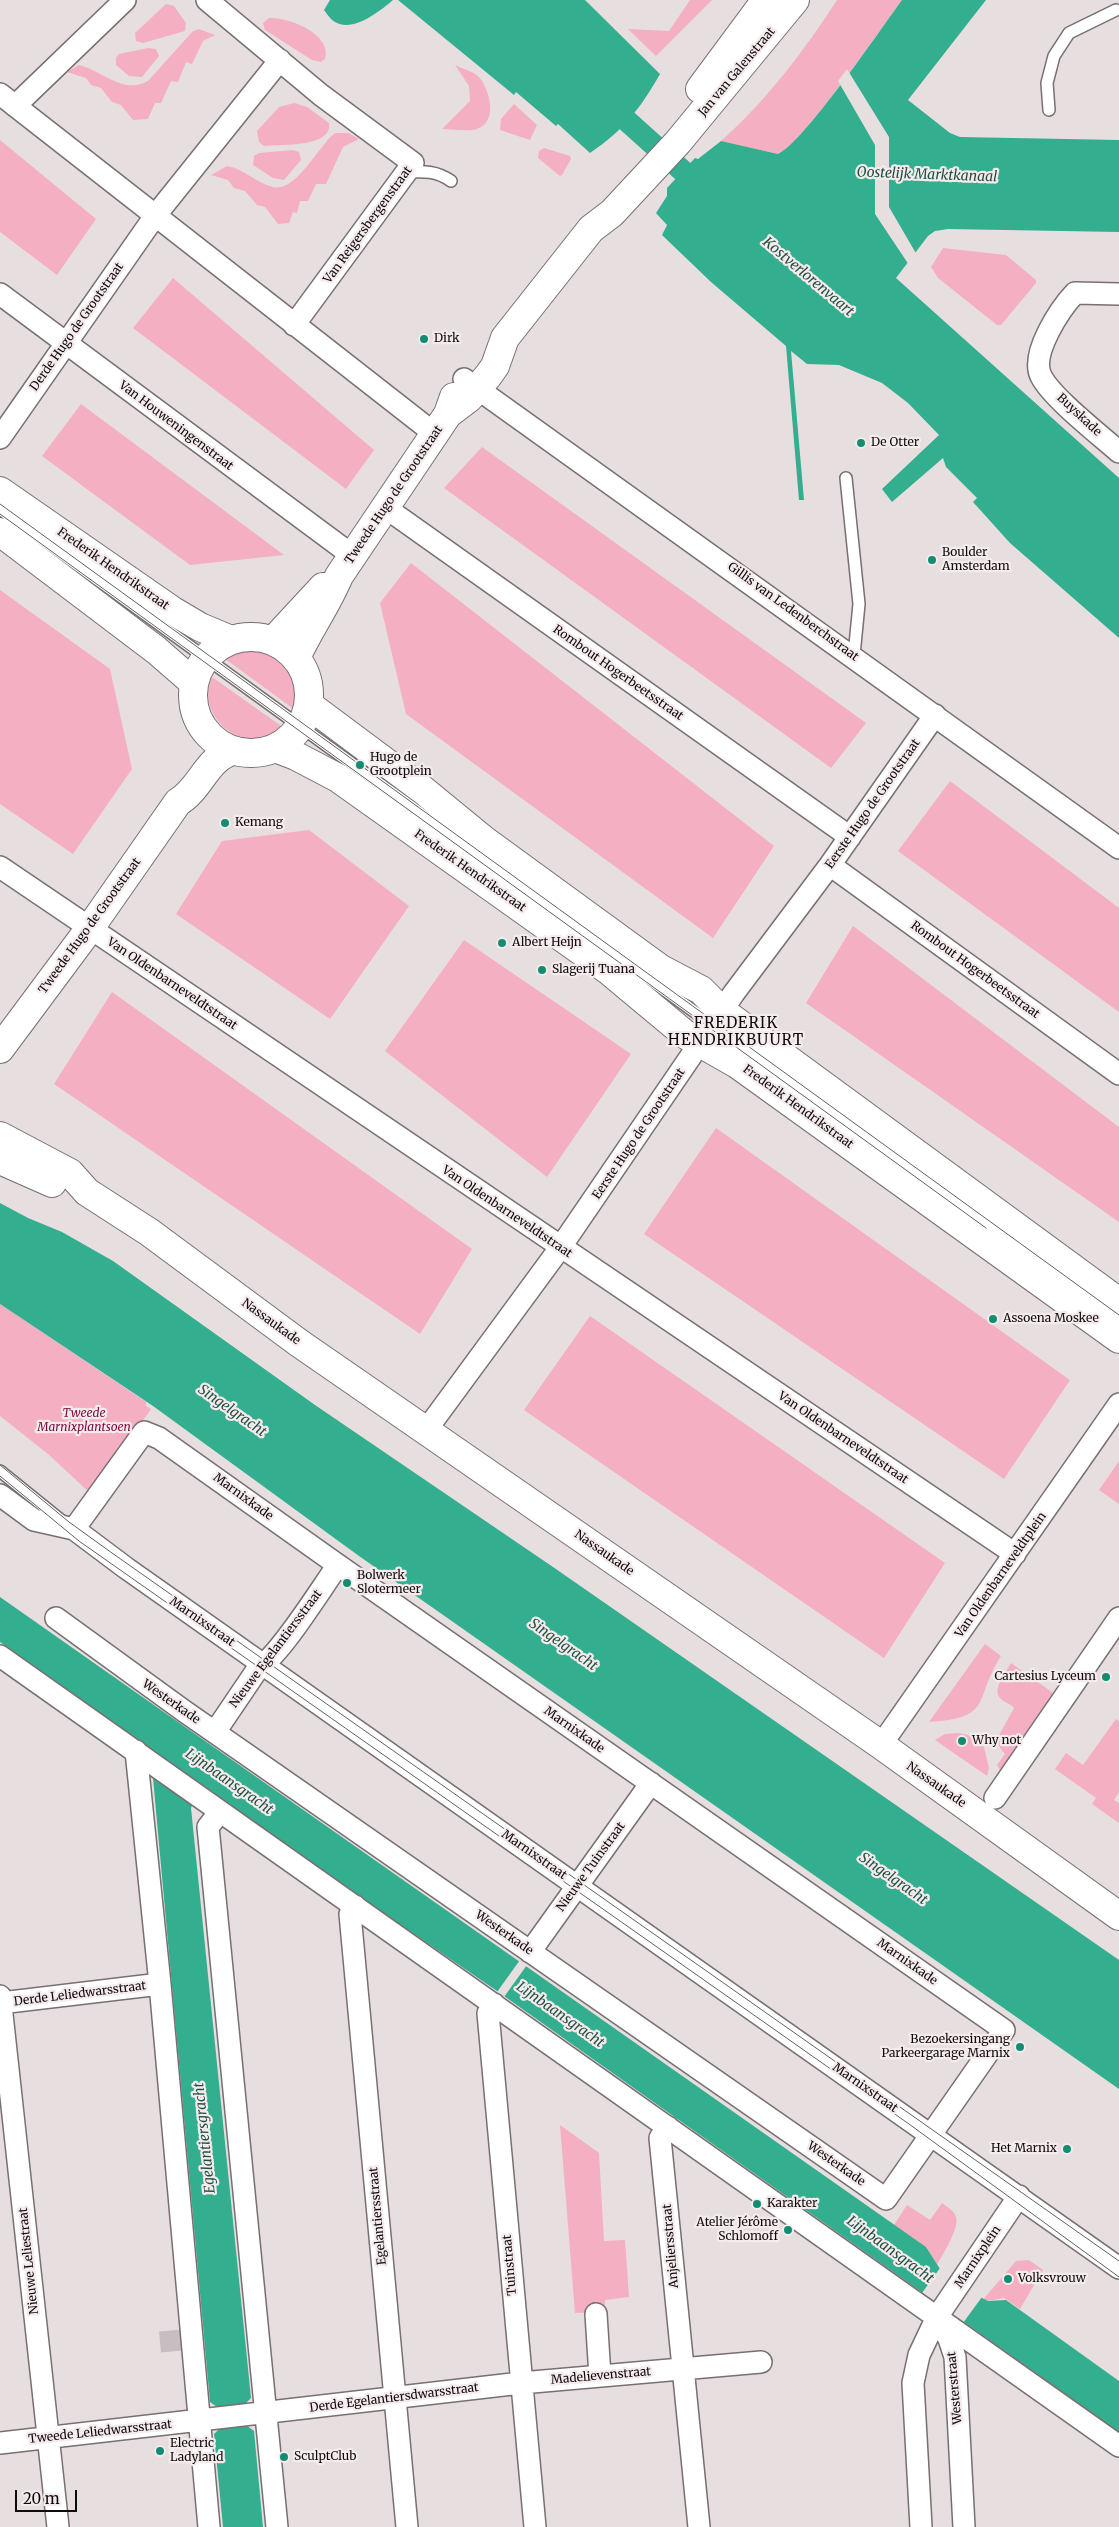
<!DOCTYPE html>
<meta charset="utf-8">
<style>
body{margin:0}
#map{position:relative;width:1119px;height:2527px;overflow:hidden;background:#e7dee0;font-family:Merriweather,serif}
canvas{display:block}
.scale{position:absolute;left:15px;top:2490px;width:62px;height:22px;box-sizing:border-box;border:2px solid #0e0b0c;border-top:0;padding-left:6px;font-size:15px;line-height:18px;white-space:nowrap;color:#0e0b0c;-webkit-text-stroke:4px #f5ebed;paint-order:stroke}
</style>
<div id="map">
<canvas width="1119" height="2527"></canvas>
<div class="scale">20 m</div>
</div>
<script>
const c = document.querySelector('canvas').getContext('2d');
c.lineJoin = 'round';
function fillPath(path, color) {
  c.fillStyle = color;
  c.fill(path, 'evenodd');
}
function stroke(path, color, width, dash) {
  c.strokeStyle = color;
  c.lineWidth = width;
  c.lineCap = dash ? 'butt' : 'round';
  c.setLineDash(dash || []);
  c.stroke(path);
}
function write(font, color, halo, rows, align = 'center') {
  c.font = font + ' Merriweather,serif';
  c.lineWidth = 4.5;
  c.setLineDash([]);
  c.textBaseline = 'middle';
  c.strokeStyle = halo;
  c.fillStyle = color;
  for (const [text, x, y, turn = 0] of rows) {
    c.save();
    c.translate(x, y);
    c.rotate((+turn || 0) * Math.PI / 180);
    c.textAlign = isNaN(turn) ? turn : align;
    if (halo) c.strokeText(text, 0, 0);
    c.fillText(text, 0, 0);
    c.restore();
  }
}
fillPath(new Path2D(`
 M690,0H712L656,56L628,29L669,31Z
 M837,0H902C880,29 804,142 778,154L721,141C767,100 804,51 837,0Z
 M166,4L174,6L186,23L185,31L143,43L136,41L135,33Z
 M269,18C288,17 333,34 325,59L321,62L312,60L265,30L263,23Z
 M199,29L215,35L203,41L192,64L186,62L178,82L171,81L161,103H155L148,119L133,120L121,105L112,102L101,88L91,85L86,78L67,72L79,65C103,71 123,95 148,81L193,31Z
 M148,48L156,49L159,56L142,77L129,76L116,65V58L119,54Z
 M455,65C463,69 475,72 480,78C489,90 499,121 477,129C468,132 452,129 442,129L470,101L469,86Z
 M294,103L307,107L329,123C333,148 280,144 264,146L259,142L257,131L279,107Z
 M514,104L537,125L530,140L500,130L501,119Z
 M335,133H348L359,139L343,147L326,184H316L308,201H300L297,213L293,212L289,223L278,224L265,207L257,205L245,191L234,188L228,180L211,175L227,166C245,169 256,183 273,187C296,193 319,145 335,133Z
 M0,140L96,219L57,275L0,232Z
 M544,148L570,156L571,159L562,175L560,176L538,158L539,151Z
 M293,150L299,152L301,160L284,180L273,178L253,165L254,156L259,153Z
 M943,248L1006,255L1036,280V283L1001,325H997L938,278L931,267Z
 M173,278L374,450L346,489L133,328Z
 M81,404L284,555L190,565L42,456Z
 M482,447L866,723L831,768L444,488Z
 M411,563L774,846L713,938L406,714L380,603Z
 M0,590L110,669L132,769L73,854L0,804Z
 M248,647C281,647 311,677 295,710L224,658L233,651Z
 M212,677L284,728C260,761 192,725 212,677Z
 M950,781L1119,908V1012L898,851Z
 M309,830L409,906L330,1019L176,914L222,841Z
 M853,926L1119,1127V1222L806,1003Z
 M464,940L631,1054L547,1177L385,1051Z
 M112,992L472,1249L420,1334L54,1084Z
 M716,1128L1070,1380L1004,1479L644,1234Z
 M0,1304L146,1402V1406L151,1409L91,1494L48,1454L0,1416Z
 M590,1316L945,1563L884,1658L524,1410Z
 M1119,1461V1504L1099,1490Z
 M985,1644L1001,1656C973,1700 994,1718 929,1722Z
 M1011,1663L1056,1695L1001,1772L997,1765L1005,1754L1000,1748L997,1739L1014,1708C1010,1703 1005,1703 1001,1699C991,1690 1006,1672 1011,1663Z
 M1116,1719L1119,1721V1792L1114,1800L1119,1803V1823L1092,1804L1096,1798L1055,1769L1066,1753L1083,1765Z
 M958,1733L968,1735L984,1747L989,1768L987,1776L935,1740L945,1734Z
 M560,2125L599,2153L604,2241L625,2240L629,2297L605,2300V2312L575,2313Z
 M942,2203C947,2207 954,2210 956,2217C960,2227 943,2254 937,2265L926,2247L894,2225L907,2205L930,2220Z
 M1029,2260L1043,2270L1020,2309L1004,2298L981,2302L1016,2261Z`), '#f5afc2');
fillPath(new Path2D(`
 M330,0H393C380,11 353,33 335,22C331,20 327,14 324,10Z
 M398,0H585L660,74C640,109 623,131 590,153L558,124L556,126L516,92L514,95Z
 M902,0H986L908,100L950,133L960,137L1119,140V232L948,229L935,231L928,236L896,278L1119,478V638L1010,543L973,502L977,498L946,467L943,458L892,502L882,489L939,435L908,403L882,383L839,365L807,364L791,351L804,500H799L786,346L711,282L662,235L667,225L656,213L667,196V188L695,158L698,159L721,141L778,154C804,142 880,30 902,0Z
 M0,1203L28,1218L62,1232L113,1261L315,1405L553,1567L1119,1960V2089L359,1556L153,1406L0,1304Z
 M0,1597L926,2247L940,2269L980,2297L988,2301L1006,2300L1119,2381V2432L497,1991L200,1787L191,1808L251,2398L245,2404L246,2425L254,2431L263,2527H223L214,2434L219,2429L217,2407L210,2402L153,1778L157,1753L0,1642Z`), '#33ae8e');
fillPath(new Path2D(`
 M847,69L889,137V207L917,255L909,265L875,214V145L838,81Z
 M520,1960L527,1965L504,1997L497,1992Z
 M940,2268L982,2297L963,2323L922,2293Z`), '#e7dee0');
stroke(new Path2D(`
 M606,102L705,191`), '#33ae8e', 22);
stroke(new Path2D(`
 M160,2342L193,2339`), '#c6bec0', 21, [21, 11]);
const lane = new Path2D(`
 M1049,110L1047,83L1054,56L1069,33L1116,10
 M407,172C424,171 437,171 451,181
 M846,478L859,604L854,655
 M0,509L1119,1319
 M0,1471L62,1521`);
const street = new Path2D(`
 M207,0L321,95L413,163L294,325
 M0,94L435,434
 M15,106L125,0
 M0,294L353,556
 M1119,294L1075,293C1060,309 1030,354 1041,376C1051,397 1100,435 1119,452
 M464,379L1119,848
 M0,438L155,216L280,60
 M386,508L850,837
 M830,865L1119,1074
 M0,867L1015,1554
 M427,1429L560,1248L734,993L830,865L935,715
 M0,1495L34,1520L74,1529L126,1568L1119,2268
 M56,1618L184,1711L886,2199L1004,2030L338,1565L159,1438L144,1432L74,1529
 M0,1656L1119,2446
 M215,1732L259,1667C279,1657 322,1587 338,1565
 M881,1745L1119,1404
 M136,1751L160,1984L209,2527
 M995,1798L1119,1618
 M219,1813L208,1827L277,2527
 M355,1906L350,1914L407,2527
 M530,1952L651,1783
 M0,1996L58,2527
 M0,2003L160,1984
 M494,2004L488,2013L535,2527
 M668,2127L660,2138L699,2527
 M596,2314L600,2376
 M938,2319L949,2339L955,2357L964,2527
 M0,2443L521,2383L761,2362
 M921,2527L913,2383L919,2355L937,2317L1019,2196`);
const secondary = new Path2D(`
 M700,89L766,0
 M448,414L469,398L488,376L495,366L505,338L591,229L612,213L678,142L795,0
 M0,491L173,611L200,627L231,640
 M0,532L156,650L194,683
 M193 695a58 58 0 1 1 116 0a58 58 0 1 1-116 0Z
 M273,641L323,587
 M296,658C309,629 327,605 339,576L448,414L454,397
 M309,705L423,790L484,840L661,969L701,990L722,1011L1119,1302
 M275,748L296,756L338,778L608,970L686,1035L737,1064L1119,1339
 M0,1049L90,928L178,802C201,789 206,758 233,751`);
const primary = new Path2D(`
 M0,1136L70,1173L87,1192L149,1232L299,1343L881,1745L1119,1916
 M0,1160L52,1183`);
stroke(lane, '#776f71', 14);
stroke(street, '#776f71', 24);
stroke(secondary, '#776f71', 30);
stroke(primary, '#776f71', 30);
stroke(lane, '#fff', 11);
stroke(street, '#fff', 21);
stroke(secondary, '#fff', 28);
stroke(primary, '#fff', 28);
stroke(new Path2D(`
 M0,504L1119,1315
 M0,514L986,1228
 M0,1465L69,1522L112,1553L1119,2261
 M0,1476L79,1541L909,2124L1119,2277`), '#656061', 1);
for (const [x, y, r, color] of [
 [424,339,5,"#128d71"],
 [861,443,5,"#128d71"],
 [932,560,5,"#128d71"],
 [360,765,5,"#128d71"],
 [225,823,5,"#128d71"],
 [502,943,5,"#128d71"],
 [542,970,5,"#128d71"],
 [993,1319,5,"#128d71"],
 [347,1583,5,"#128d71"],
 [1106,1677,5,"#128d71"],
 [962,1741,5,"#128d71"],
 [1020,2047,5,"#128d71"],
 [1067,2149,5,"#128d71"],
 [757,2204,5,"#128d71"],
 [788,2230,5,"#128d71"],
 [1008,2279,5,"#128d71"],
 [160,2451,5,"#128d71"],
 [284,2457,5,"#128d71"]
]) {
  const dot = new Path2D();
  dot.arc(x, y, r, 0, 2 * Math.PI);
  c.fillStyle = color;
  c.fill(dot);
  stroke(dot, '#f5ebed', 2);
}
write('12px', '#0e0b0c', '#f5ebed', [
 ["Jan van Galenstraat",737,72,-50],
 ["Van Reigersbergenstraat",368,225,-54],
 ["Derde Hugo de Grootstraat",77,327,-55],
 ["Buyskade",1079,415,43],
 ["Van Houweningenstraat",176,426,37],
 ["Tweede Hugo de Grootstraat",394,495,-56],
 ["Frederik Hendrikstraat",113,569,35],
 ["Gillis van Ledenberchstraat",793,612,36],
 ["Rombout Hogerbeetsstraat",618,673,35],
 ["Eerste Hugo de Grootstraat",873,804,-55],
 ["Frederik Hendrikstraat",470,871,35],
 ["Tweede Hugo de Grootstraat",90,926,-54],
 ["Rombout Hogerbeetsstraat",975,970,36],
 ["Van Oldenbarneveldtstraat",172,984,34],
 ["Frederik Hendrikstraat",798,1107,36],
 ["Eerste Hugo de Grootstraat",639,1134,-56],
 ["Van Oldenbarneveldtstraat",507,1212,34],
 ["Nassaukade",271,1322,36],
 ["Van Oldenbarneveldtstraat",843,1438,34],
 ["Marnixkade",243,1497,36],
 ["Nassaukade",604,1553,35],
 ["Van Oldenbarneveldtplein",1001,1575,-55],
 ["Marnixstraat",202,1622,35],
 ["Nieuwe Egelantiersstraat",276,1649,-53],
 ["Westerkade",171,1702,35],
 ["Marnixkade",574,1730,35],
 ["Nassaukade",936,1785,35],
 ["Marnixstraat",534,1855,35],
 ["Nieuwe Tuinstraat",591,1867,-54],
 ["Westerkade",504,1933,35],
 ["Marnixkade",907,1962,35],
 ["Derde Leliedwarsstraat",80,1994,-7],
 ["Marnixstraat",865,2088,35],
 ["Westerkade",836,2164,35],
 ["Egelantiersstraat",378,2216,-95],
 ["Anjeliersstraat",671,2246,-95],
 ["Marnixplein",978,2257,-56],
 ["Nieuwe Leliestraat",29,2261,-96],
 ["Tuinstraat",510,2265,-95],
 ["Madelievenstraat",601,2376,-5],
 ["Westerstraat",955,2388,-95],
 ["Derde Egelantiersdwarsstraat",394,2398,-7],
 ["Tweede Leliedwarsstraat",100,2432,-6]
]);
write('12px', '#0e0b0c', '#f5ebed', [
 ["Dirk",434,339],
 ["De Otter",871,443],
 ["Boulder",942,553],
 ["Amsterdam",942,567],
 ["Hugo de",370,758],
 ["Grootplein",370,772],
 ["Kemang",235,823],
 ["Albert Heijn",512,943],
 ["Slagerij Tuana",552,970],
 ["Assoena Moskee",1003,1319],
 ["Bolwerk",357,1576],
 ["Slotermeer",357,1590],
 ["Cartesius Lyceum",1096,1677,"right"],
 ["Why not",972,1741],
 ["Bezoekersingang",1010,2040,"right"],
 ["Parkeergarage Marnix",1010,2054,"right"],
 ["Het Marnix",1057,2149,"right"],
 ["Karakter",767,2204],
 ["Atelier Jérôme",778,2223,"right"],
 ["Schlomoff",778,2237,"right"],
 ["Volksvrouw",1018,2279],
 ["Electric",170,2444],
 ["Ladyland",170,2458],
 ["SculptClub",294,2457]
], 'left');
write('italic 12px', '#7a093e', '#f5ebed', [
 ["Tweede",84,1414],
 ["Marnixplantsoen",84,1428]
]);
write('italic 14px', '#1f5042', '#f5ebed', [
 ["Oostelijk Marktkanaal",927,175,2],
 ["Kostverlorenvaart",808,277,40],
 ["Singelgracht",232,1411,35],
 ["Singelgracht",563,1645,35],
 ["Lijnbaansgracht",229,1782,35],
 ["Singelgracht",893,1879,35],
 ["Lijnbaansgracht",560,2015,35],
 ["Egelantiersgracht",205,2138,-96],
 ["Lijnbaansgracht",890,2250,36]
]);
c.letterSpacing = '1px';
write('15px', '#0e0b0c', '#f5ebed', [
 ["FREDERIK",736,1024],
 ["HENDRIKBUURT",736,1041]
]);
c.letterSpacing = '0px';
</script>
